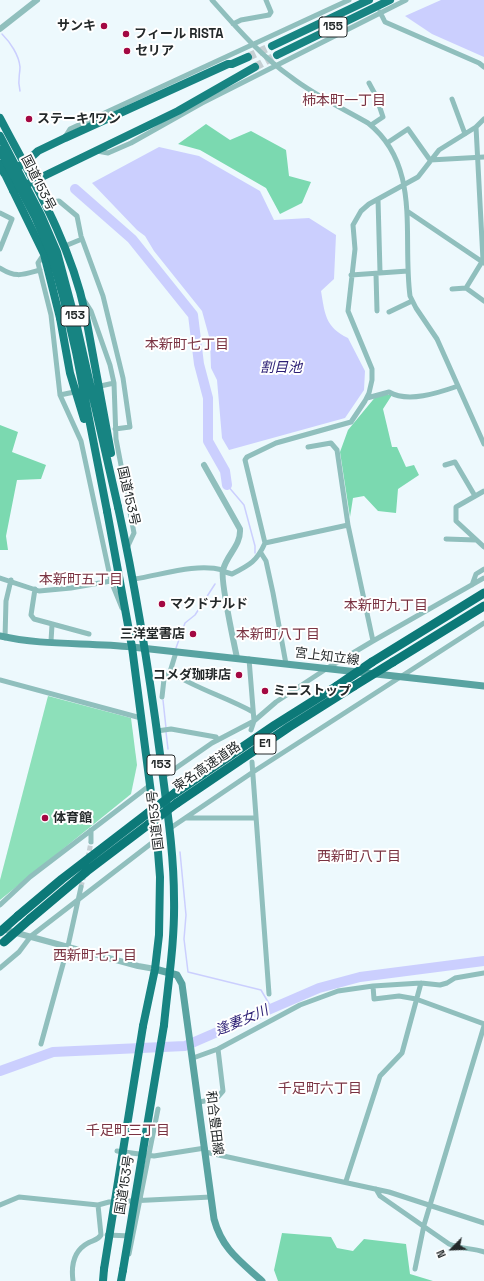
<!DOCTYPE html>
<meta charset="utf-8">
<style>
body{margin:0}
#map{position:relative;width:484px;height:1281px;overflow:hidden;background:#edf9fd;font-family:"Space Grotesk",sans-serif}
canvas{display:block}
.north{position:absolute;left:432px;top:1229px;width:40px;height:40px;-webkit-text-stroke:3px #fff;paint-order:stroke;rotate:246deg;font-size:11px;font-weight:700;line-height:16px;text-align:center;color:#24292a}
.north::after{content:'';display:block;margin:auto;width:14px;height:18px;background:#24292a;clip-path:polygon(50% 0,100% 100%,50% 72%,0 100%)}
</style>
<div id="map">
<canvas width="484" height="1281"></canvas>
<div class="north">N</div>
</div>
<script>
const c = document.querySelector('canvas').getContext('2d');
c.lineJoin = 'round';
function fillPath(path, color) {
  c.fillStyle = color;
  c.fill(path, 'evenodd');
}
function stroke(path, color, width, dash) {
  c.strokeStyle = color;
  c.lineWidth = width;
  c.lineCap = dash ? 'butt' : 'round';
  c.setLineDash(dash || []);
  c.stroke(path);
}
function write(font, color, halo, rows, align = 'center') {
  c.font = font + ' "Space Grotesk","Noto Sans JP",sans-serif';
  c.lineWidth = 4;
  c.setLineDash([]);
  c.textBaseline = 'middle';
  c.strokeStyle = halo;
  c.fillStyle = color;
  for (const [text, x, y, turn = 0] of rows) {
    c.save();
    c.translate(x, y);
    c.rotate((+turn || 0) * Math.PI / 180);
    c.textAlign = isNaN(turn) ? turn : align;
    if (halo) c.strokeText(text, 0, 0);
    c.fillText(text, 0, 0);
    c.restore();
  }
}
fillPath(new Path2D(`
 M48,696L131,718L137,765L131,794L0,900V880Z`), '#8de0ba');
fillPath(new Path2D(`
 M206,124L230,140L251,131L286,150L289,176L311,182L302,203L280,214L266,188L200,150L178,144Z
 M377,395H392L383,409L392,447H397L406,467L414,465L419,475L398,489L396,513L378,511L364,496L353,498L350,517L340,452L348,430Z
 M0,425L18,432L12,452L46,465L41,479L17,480L6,536L8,550H0Z
 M282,1233L331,1237L337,1248L353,1251L364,1239L406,1244L410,1274L433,1281H278L274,1270Z`), '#7bd9b0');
fillPath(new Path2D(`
 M441,0H484V57L432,34L405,16Z
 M159,147L199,156L260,191L274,220L309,218L336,235L334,279L321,291C325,314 325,327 348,338L365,371L364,390L345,418L229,450L222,438L217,380L211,368L210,340L202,311L154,251L145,236L137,230L92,183Z`), '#cbcffe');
stroke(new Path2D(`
 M2,34C10,42 19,55 20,67C20,76 17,79 20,91
 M73,187L75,189
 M227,485L244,505L255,546V553
 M176,648L185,623L195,615L215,584
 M163,700L166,728
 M166,732L168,749
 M180,852L186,915L184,939L188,972L261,990L271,1007`), '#cbcffe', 1.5);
stroke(new Path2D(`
 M75,189L132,239L193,315L199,364L208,398V441L225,471L227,485
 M0,1071L53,1052L185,1046L319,988L360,977L484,961`), '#cbcffe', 10);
stroke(new Path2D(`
 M88,858L91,842
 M81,887L84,874`), '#c5cfd3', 5, [5, 2.5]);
stroke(new Path2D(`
 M248,57L272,46
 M255,67L277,55`), '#c5cfd3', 8, [8, 4]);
stroke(new Path2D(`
 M212,0C237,28 260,55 291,77C314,95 342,108 368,123C422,166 402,236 410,296L416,308L437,339L484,444
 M380,12L385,22L479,63L484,67
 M233,24L241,20L269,15L271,12L266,0
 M369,83L376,96L383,117L371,125
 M452,99L465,134
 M65,137L70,129L349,0
 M387,143L408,129L430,160L484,157
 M97,151L108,153L131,143L202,103L406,0
 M378,199L380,272
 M45,203L59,201L77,216L81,236L103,296L123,378L130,427L115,429
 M407,211L484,263
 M0,213L12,219L0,249
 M65,246L82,239
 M44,254L38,263L51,315L60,395L81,441L111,581L122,608
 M0,268C16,278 22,275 40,270
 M376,274L377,311
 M351,275L408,271
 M466,288L483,260L476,127
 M452,289L466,288L484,301
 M84,300L91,311L110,365L114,383L116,439L134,533L127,548
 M389,312L412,301
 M96,387L114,383
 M60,395L79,391
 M367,398L389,392C408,403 438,393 458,386
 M308,447L331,443L337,450L348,525L373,641
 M445,465L455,462L475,496
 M484,491L456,507V521L484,547
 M446,539L476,540
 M265,543L348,525
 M261,553L266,561L273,593L286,664
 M222,571L232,574C250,565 257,561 265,543L245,460L247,457L276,443L351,422L365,401L369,393L372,380V369L348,311L355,249L353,225L361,211L369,204L418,177L439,150L476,127L484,119
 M0,578L39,591L71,588L111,581
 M134,579C162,575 195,563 223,570
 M472,585L476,574L484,569
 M35,589L31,615L34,619L89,634
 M5,638L6,601L11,580
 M51,641L52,625
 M249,659L254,721L251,730
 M170,672C197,689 226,697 253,712
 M0,680L141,718
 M162,697L164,679L170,672L176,652
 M157,731L171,729L216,737L218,740
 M252,762L269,994
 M163,777L212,743L254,721L276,702L326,669L373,641L484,578
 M187,818H256
 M169,829L253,772L484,623
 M91,842V830
 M0,905L30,877L149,786
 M0,968L19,952L31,936L157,839
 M373,986L374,999L399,996L416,999L484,1024
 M41,1044L68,946L81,887
 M193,1058L218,1049L300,1005L338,991L373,986L421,983L440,985L447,983L455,978L484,973
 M199,1102L216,1099L223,1091L218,1049
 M117,1151L154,1156L205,1148
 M205,1152L389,1192L484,1223
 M346,1181L380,1076L402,1053L421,983
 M376,1189L380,1196L449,1244C460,1249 473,1248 484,1252
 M0,1205L19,1197L98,1205L109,1202L211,1197
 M107,1235L131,1236
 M129,1254L158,1109
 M415,1269L424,1225L484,1026
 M73,1281C71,1266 73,1251 88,1243C93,1240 97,1241 101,1235L98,1205`), '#90bfbd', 5);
stroke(new Path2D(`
 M0,29L37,0
 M204,465L240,529C241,546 227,554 223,570C220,580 234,643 237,658
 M2,929L138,966L155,969`), '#90bfbd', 6);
stroke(new Path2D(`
 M0,636C43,646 89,642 132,647C250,661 367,673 484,686
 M155,969L177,975L182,984L214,1219C222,1249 240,1261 262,1281`), '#59a3a1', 7);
stroke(new Path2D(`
 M272,46L369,0
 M277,55L390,0
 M0,118C33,181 70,242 85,312
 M0,164L44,254L60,318
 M4,173L24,164L38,151L65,138L228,64H232L248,57
 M13,191L178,111L255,67
 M118,507C136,589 149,671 160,754C166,802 174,851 174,899C175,941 168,983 164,1025
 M107,511L132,647L157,839L160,877L159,935L155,969L143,1026
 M103,1281L104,1269
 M121,1281L123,1270`), '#178482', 8);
stroke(new Path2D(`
 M372,662L484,593
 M393,662L484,606
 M175,793L275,725L337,686
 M177,803L289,727L354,686
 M18,916L62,879L148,813
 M30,919L87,871L149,824`), '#0c7978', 9);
stroke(new Path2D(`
 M0,136L41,215L57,252L77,327L118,507
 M0,150L35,217L51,254L63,296L76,352L107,511
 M85,312L111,453
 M60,318L70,373L84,419
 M104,1269L143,1026
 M123,1270L164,1025`), '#178482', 8);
stroke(new Path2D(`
 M337,686L372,662
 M354,686L393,662
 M148,813L175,793
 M149,824L177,803
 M0,932L18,916
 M4,942L30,919`), '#0c7978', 9);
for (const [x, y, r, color] of [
 [104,26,4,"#a30842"],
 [126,34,4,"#a30842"],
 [127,51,4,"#a30842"],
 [29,119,4,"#a30842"],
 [162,604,4,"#a30842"],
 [193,634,4,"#a30842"],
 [239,675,4,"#a30842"],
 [265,691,4,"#a30842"],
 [45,818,4,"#a30842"]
]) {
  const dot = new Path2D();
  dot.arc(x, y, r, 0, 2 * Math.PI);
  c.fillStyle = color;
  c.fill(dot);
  stroke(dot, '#fff', 1.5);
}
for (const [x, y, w] of [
 [333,27,28],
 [75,316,28],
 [265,744,22],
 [161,765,28]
]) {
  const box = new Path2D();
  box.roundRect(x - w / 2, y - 10, w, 20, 3);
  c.fillStyle = '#fff';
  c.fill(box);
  stroke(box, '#24292a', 1);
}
write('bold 12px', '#24292a', null, [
 ["155",333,27],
 ["153",75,316],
 ["E1",265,744],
 ["153",161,765]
]);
write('bold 13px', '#24292a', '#fff', [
 ["サンキ",96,26,"right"],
 ["フィール RISTA",134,34],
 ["セリア",135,51],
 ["ステーキ1ワン",37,119],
 ["マクドナルド",170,604],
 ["三洋堂書店",185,634,"right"],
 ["コメダ珈琲店",231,675,"right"],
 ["ミニストップ",273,691],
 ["体育館",53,818]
], 'left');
write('13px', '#24292a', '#fff', [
 ["国道153号",38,183,63],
 ["国道153号",128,496,77],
 ["宮上知立線",327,657,7],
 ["東名高速道路",207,767,-34],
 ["国道153号",156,820,-97],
 ["和合豊田線",214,1123,83],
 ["国道153号",125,1185,-81]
]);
write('14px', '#7a3342', '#fff', [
 ["柿本町一丁目",344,101],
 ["本新町七丁目",187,345],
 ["本新町五丁目",81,580],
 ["本新町九丁目",386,606],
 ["本新町八丁目",278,635],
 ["西新町八丁目",359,857],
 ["西新町七丁目",95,956],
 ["千足町六丁目",320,1089],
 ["千足町三丁目",128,1131]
]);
write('italic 14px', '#2b1e74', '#fff', [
 ["割目池",281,368],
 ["逢妻女川",242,1021,-23]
]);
</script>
